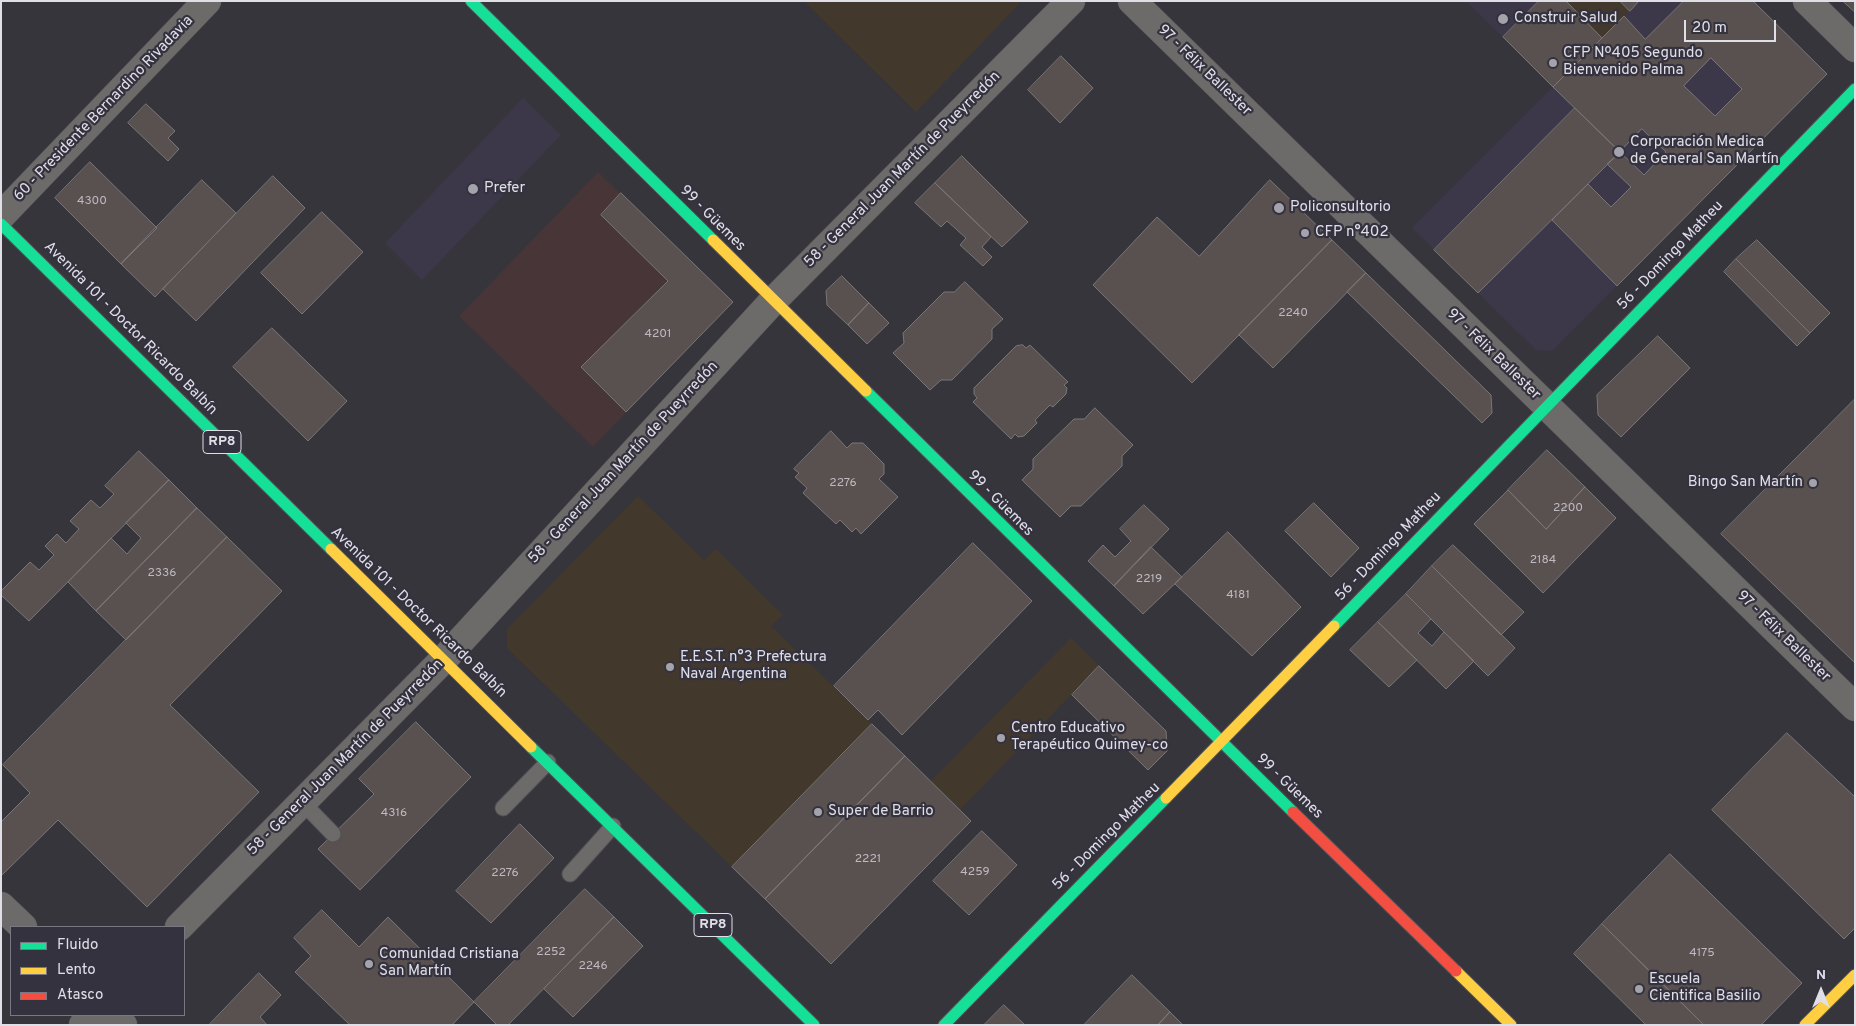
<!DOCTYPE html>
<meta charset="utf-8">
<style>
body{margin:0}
#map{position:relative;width:1856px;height:1026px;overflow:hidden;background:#36353b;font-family:Overpass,sans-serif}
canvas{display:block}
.frame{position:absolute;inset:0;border:2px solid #e0dee7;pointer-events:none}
.legend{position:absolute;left:10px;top:926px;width:175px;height:90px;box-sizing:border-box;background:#34323e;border:1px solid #797782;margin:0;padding:6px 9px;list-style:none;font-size:15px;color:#e0dee7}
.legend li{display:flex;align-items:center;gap:10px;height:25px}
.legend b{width:25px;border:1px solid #797782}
.north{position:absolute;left:1796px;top:966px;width:50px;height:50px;-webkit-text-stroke:4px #34323e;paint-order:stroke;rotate:0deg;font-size:14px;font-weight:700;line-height:20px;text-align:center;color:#e0dee7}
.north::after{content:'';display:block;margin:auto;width:18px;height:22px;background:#e0dee7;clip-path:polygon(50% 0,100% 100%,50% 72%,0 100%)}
.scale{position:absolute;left:1684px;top:20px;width:92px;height:22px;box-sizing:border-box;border:2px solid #e0dee7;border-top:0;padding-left:6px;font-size:15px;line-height:18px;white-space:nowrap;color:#e0dee7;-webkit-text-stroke:4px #34323e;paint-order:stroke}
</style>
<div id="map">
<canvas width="1856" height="1026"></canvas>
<div class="frame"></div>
<ul class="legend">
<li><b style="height:6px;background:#16e098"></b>Fluido</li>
<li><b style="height:6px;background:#ffcf43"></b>Lento</li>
<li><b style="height:6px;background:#f24e42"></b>Atasco</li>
</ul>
<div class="north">N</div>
<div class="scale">20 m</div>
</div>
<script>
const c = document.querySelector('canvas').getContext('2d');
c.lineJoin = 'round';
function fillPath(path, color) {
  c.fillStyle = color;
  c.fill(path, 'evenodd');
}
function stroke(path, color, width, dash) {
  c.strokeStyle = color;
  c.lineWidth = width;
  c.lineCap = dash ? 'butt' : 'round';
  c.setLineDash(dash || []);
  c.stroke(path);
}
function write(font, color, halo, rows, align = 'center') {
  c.font = font + ' Overpass,sans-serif';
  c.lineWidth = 4.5;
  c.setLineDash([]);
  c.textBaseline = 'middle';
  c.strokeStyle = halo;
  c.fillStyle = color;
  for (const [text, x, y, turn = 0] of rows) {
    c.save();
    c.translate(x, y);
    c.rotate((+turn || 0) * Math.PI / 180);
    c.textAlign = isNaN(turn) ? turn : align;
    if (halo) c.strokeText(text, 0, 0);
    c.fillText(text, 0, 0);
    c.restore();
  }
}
fillPath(new Path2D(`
 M598,172L733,302L593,447L459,316Z`), '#473538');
fillPath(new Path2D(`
 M1466,1H1539L1503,37Z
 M1639,1H1753L1827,74L1552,351L1536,350L1412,228Z
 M523,98L561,135L422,280L385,243Z`), '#3c384a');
fillPath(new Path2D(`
 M804,1H1022L916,112Z
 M1539,1H1639L1553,87L1503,37Z
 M638,496L704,560L716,549L783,615L771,626L872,724L732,867L507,648V629Z
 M1071,638L1099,666L960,810L931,781Z`), '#43382c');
const building = new Path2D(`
 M1539,1H1566L1602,38L1553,87L1503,37Z
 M1620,1H1639L1630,11Z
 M1684,1H1753L1827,74L1617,286L1552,220L1588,184L1611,207L1631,187L1607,164L1620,152L1553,87L1624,16L1645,39ZM1711,58L1742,89L1715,116L1684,86ZM1642,129L1666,152L1644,175L1620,152Z
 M1843,1H1855V12Z
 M1061,56L1093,88L1060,123L1028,90Z
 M146,104L175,131L168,138L179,149L168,161L128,123Z
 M1575,108L1620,152L1478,293L1434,250Z
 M962,156L1028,222L1002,247L935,183Z
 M90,162L157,228L121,264L55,198Z
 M273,176L305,208L196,321L163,289Z
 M202,180L236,213L155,297L121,264Z
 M1270,180L1332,240L1192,383L1093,285L1157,217L1199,256Z
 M935,183L991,237L982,247L992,257L983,266L960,245L966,238L947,221L941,227L915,203Z
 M621,193L733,302L626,412L581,367L668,281L601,215Z
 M322,212L363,252L302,314L261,273Z
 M1332,240L1366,273L1273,368L1239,335Z
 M1757,240L1830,313L1810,333L1736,259Z
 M1736,259L1810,333L1797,346L1724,272Z
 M1366,273L1491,395L1492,413L1482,423L1347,292Z
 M842,276L869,303L848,325L827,305L826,291Z
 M965,282L1003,319L992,329V339L952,380H941L930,390L893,353L904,343L903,333L944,292H954Z
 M869,303L889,323L867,344L848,325Z
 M272,328L347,401L308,441L233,367Z
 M1658,336L1690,368L1621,437L1598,415L1597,395Z
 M1023,345L1026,348L1030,345L1068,382L1064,385L1067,388L1066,394L1053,407L1050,405L1035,420L1037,423L1024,436L1018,437L1015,434L1011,439L973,402L977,398L974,394V388L1016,346Z
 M1855,399V663L1721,534Z
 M1095,408L1133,445L1122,456V466L1081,506H1071L1060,517L1022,480L1033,469V459L1074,419H1084Z
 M831,431L847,448L852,443H863L884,464V474L879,479L898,497L861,534L856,528L852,532L840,520L836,524L803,493L807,488L795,477L799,473L794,469Z
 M1547,450L1585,487L1546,529L1508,490Z
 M139,451L169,480L29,621L1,595V591L30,562L39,570L54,555L45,546L57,534L66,543L79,529L70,521L91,500L100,508L114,494L105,486Z
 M169,480L197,508L96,611L68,582L111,538L127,554L141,538L126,523Z
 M1585,487L1616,518L1543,593L1474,524L1508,490L1546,529Z
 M1314,503L1359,548L1331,577L1285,531Z
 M1144,505L1169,529L1114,586L1088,561L1103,545L1115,557L1131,541L1120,529Z
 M197,508L227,537L126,640L96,611Z
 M1228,532L1301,607L1252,656L1175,584Z
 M227,537L282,591L170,705L259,792L147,907L58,820L1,876V822L30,793L3,765Z
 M973,543L1032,601L902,735L878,710L868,720L834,686Z
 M1453,545L1524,612L1501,635L1432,566Z
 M1151,547L1182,577L1143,614L1114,586Z
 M1432,566L1515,648L1488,676L1406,594Z
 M1406,594L1431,619L1418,633L1432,646L1444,632L1474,661L1446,689L1378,622Z
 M1378,622L1417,660L1389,687L1350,650Z
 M1099,666L1166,731L1167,751L1148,770L1072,695Z
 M416,722L471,777L360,890L318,849L374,794L359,779Z
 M872,724L905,756L765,899L732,867Z
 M1787,733L1855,797V928L1844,939L1712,810Z
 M905,756L971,821L831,964L765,899Z
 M520,824L554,858L491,923L456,891Z
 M982,831L1017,865L969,915L933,881Z
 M1670,854L1802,983L1761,1025H1704L1602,924Z
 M585,889L614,917L508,1025H497L474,1002Z
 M322,910L359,947L388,917L474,1002L452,1025H350L295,972L311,956L294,938Z
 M614,917L643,946L573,1017L544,989Z
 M1602,924L1704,1025H1646L1574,954Z
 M259,973L281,995L260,1017L267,1025H209Z
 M1132,975L1170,1012L1158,1025H1084Z
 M1004,1005L1025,1025H984Z
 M1170,1012L1183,1025H1158Z`);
fillPath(building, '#595050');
stroke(building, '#7a7678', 1);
const lane = new Path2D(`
 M302,802L333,834
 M503,808L548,762
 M570,874L613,826`);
const street = new Path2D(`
 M1132,1L1855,707
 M1807,1L1855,48
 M1,216L207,1
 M1,906L23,927
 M179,927L444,659L773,301L1071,1
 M113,1015L123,1025
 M83,1025L93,1015`);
const fast = new Path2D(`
 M471,1L713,240
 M1,224L331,549
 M866,391L1293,812
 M1334,626L1855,89
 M531,747L814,1025
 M944,1025L1166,798`);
const slow = new Path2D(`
 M713,240L866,391
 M331,549L531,747
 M1166,798L1334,626
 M1456,971L1511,1025
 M1805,1025L1855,975`);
const jam = new Path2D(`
 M1293,812L1456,971`);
stroke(lane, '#525156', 17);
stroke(street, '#525156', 29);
stroke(fast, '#525156', 13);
stroke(slow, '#525156', 13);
stroke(jam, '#525156', 13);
stroke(lane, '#6c6b6a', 15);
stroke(street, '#6c6b6a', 28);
stroke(fast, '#16e098', 11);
stroke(slow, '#ffcf43', 11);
stroke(jam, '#f24e42', 11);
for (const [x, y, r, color] of [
 [1503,19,6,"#a4a3ab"],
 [1553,63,5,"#a4a3ab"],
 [1619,152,6,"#a4a3ab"],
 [473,189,6,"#a4a3ab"],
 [1279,208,6,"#a4a3ab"],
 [1305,233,5,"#a4a3ab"],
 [1813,483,5,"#a4a3ab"],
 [670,667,5,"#a4a3ab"],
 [1001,738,5,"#a4a3ab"],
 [818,812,5,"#a4a3ab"],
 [369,964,5,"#a4a3ab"],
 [1639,989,5,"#a4a3ab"]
]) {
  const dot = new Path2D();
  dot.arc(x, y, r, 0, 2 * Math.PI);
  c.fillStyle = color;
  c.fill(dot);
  stroke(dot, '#34323e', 2);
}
write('12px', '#bebac1', null, [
 ["4300",92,202],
 ["2240",1293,314],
 ["4201",658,335],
 ["2276",843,484],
 ["2200",1568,509],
 ["2184",1543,561],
 ["2336",162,574],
 ["2219",1149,580],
 ["4181",1238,596],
 ["4316",394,814],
 ["2221",868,860],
 ["4259",975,873],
 ["2276",505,874],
 ["2252",551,953],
 ["4175",1702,954],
 ["2246",593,967]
]);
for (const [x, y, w] of [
 [222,442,38],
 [713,925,38]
]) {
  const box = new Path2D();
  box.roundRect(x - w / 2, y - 11.5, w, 23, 4);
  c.fillStyle = '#34323e';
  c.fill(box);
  stroke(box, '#e0dee7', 1);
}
write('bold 14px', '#e0dee7', null, [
 ["RP8",222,442],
 ["RP8",713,925]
]);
write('15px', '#e0dee7', '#34323e', [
 ["Construir Salud",1514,19],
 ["CFP Nº405 Segundo",1563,54],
 ["Bienvenido Palma",1563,71],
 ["Corporación Medica",1630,143],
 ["de General San Martín",1630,160],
 ["Prefer",484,189],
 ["Policonsultorio",1290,208],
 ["CFP n°402",1315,233],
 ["Bingo San Martín",1803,483,"right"],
 ["E.E.S.T. n°3 Prefectura",680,658],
 ["Naval Argentina",680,675],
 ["Centro Educativo",1011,729],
 ["Terapéutico Quimey-co",1011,746],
 ["Super de Barrio",828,812],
 ["Comunidad Cristiana",379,955],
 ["San Martín",379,972],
 ["Escuela",1649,980],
 ["Cientifica Basilio",1649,997]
], 'left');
write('15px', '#e0dee7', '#34323e', [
 ["97 - Félix Ballester",1204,71,44],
 ["60 - Presidente Bernardino Rivadavia",104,109,-46],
 ["58 - General Juan Martín de Pueyrredón",903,170,-45],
 ["99 - Güemes",712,219,45],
 ["56 - Domingo Matheu",1671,256,-46],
 ["Avenida 101 - Doctor Ricardo Balbín",130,329,45],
 ["97 - Félix Ballester",1493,355,44],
 ["58 - General Juan Martín de Pueyrredón",624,463,-47],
 ["99 - Güemes",1000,504,45],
 ["56 - Domingo Matheu",1389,547,-46],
 ["Avenida 101 - Doctor Ricardo Balbín",418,613,44],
 ["97 - Félix Ballester",1783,637,44],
 ["58 - General Juan Martín de Pueyrredón",346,758,-45],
 ["99 - Güemes",1289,787,44],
 ["56 - Domingo Matheu",1107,837,-45]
]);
</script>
